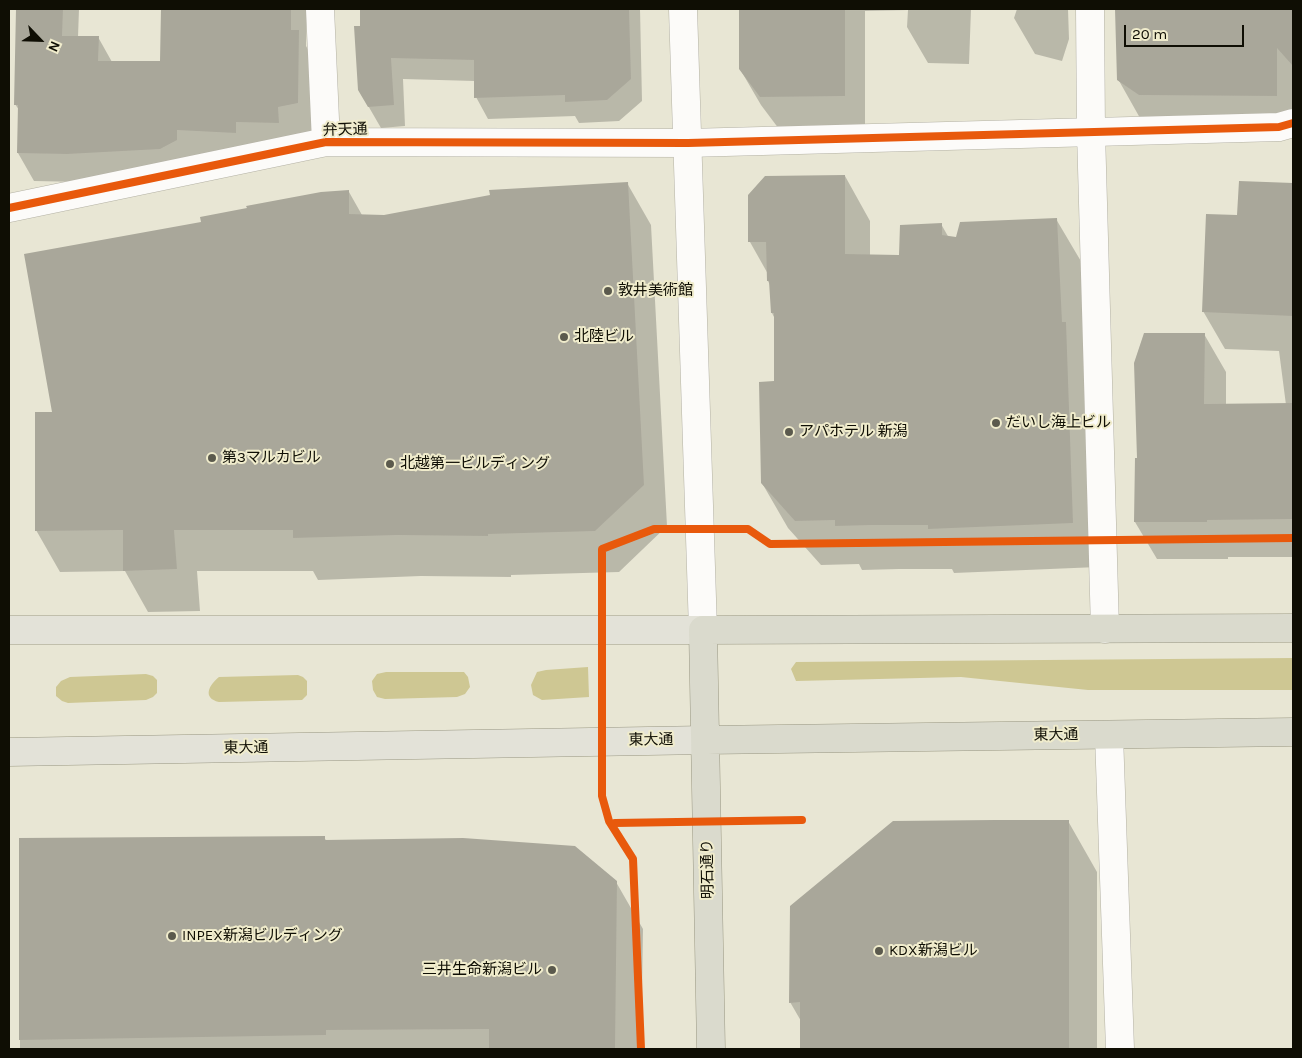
<!DOCTYPE html>
<meta charset="utf-8">
<style>
body{margin:0}
#map{position:relative;width:1302px;height:1058px;overflow:hidden;background:#e8e6d4;font-family:Karla,sans-serif}
canvas{display:block}
.frame{position:absolute;inset:0;border:10px solid #0f0e04;pointer-events:none}
.north{position:absolute;left:15px;top:15px;width:50px;height:50px;-webkit-text-stroke:4px #f0eccc;paint-order:stroke;rotate:114deg;font-size:14px;font-weight:700;line-height:20px;text-align:center;color:#0f0e04}
.north::after{content:'';display:block;margin:auto;width:18px;height:22px;background:#0f0e04;clip-path:polygon(50% 0,100% 100%,50% 72%,0 100%)}
.scale{position:absolute;left:1124px;top:25px;width:120px;height:22px;box-sizing:border-box;border:2px solid #0f0e04;border-top:0;padding-left:6px;font-size:15px;line-height:18px;white-space:nowrap;color:#0f0e04;-webkit-text-stroke:4px #f0eccc;paint-order:stroke}
</style>
<div id="map">
<canvas width="1302" height="1058"></canvas>
<div class="frame"></div>
<div class="north">N</div>
<div class="scale">20 m</div>
</div>
<script>
const c = document.querySelector('canvas').getContext('2d');
c.lineJoin = 'round';
function fillPath(path, color) {
  c.fillStyle = color;
  c.fill(path, 'evenodd');
}
function stroke(path, color, width, dash) {
  c.strokeStyle = color;
  c.lineWidth = width;
  c.lineCap = dash ? 'butt' : 'round';
  c.setLineDash(dash || []);
  c.stroke(path);
}
function write(font, color, halo, rows, align = 'center') {
  c.font = font + ' Karla,"Noto Sans JP",sans-serif';
  c.lineWidth = 4;
  c.setLineDash([]);
  c.textBaseline = 'middle';
  c.strokeStyle = halo;
  c.fillStyle = color;
  for (const [text, x, y, turn = 0] of rows) {
    c.save();
    c.translate(x, y);
    c.rotate((+turn || 0) * Math.PI / 180);
    c.textAlign = isNaN(turn) ? turn : align;
    if (halo) c.strokeText(text, 0, 0);
    c.fillText(text, 0, 0);
    c.restore();
  }
}
fillPath(new Path2D(`
 M1293,658V690H1088L961,677L796,681L791,669L796,662Z
 M588,667L589,697L542,700L533,695L531,685L537,672L546,670Z
 M386,672H464L468,677L470,687L465,694L457,697L385,699L377,697L373,690L372,681L377,674Z
 M146,674L153,676L157,680V693L153,697L146,700L68,703L62,701L56,696V687L61,681L70,677Z
 M298,675L303,677L307,681V695L302,700L219,702C202,698 209,685 219,677Z`), '#cec793');
fillPath(new Path2D(`
 M17,9H79L78,37H98L112,62H161L162,9H307L306,46L314,60L313,131L83,182L34,181L18,153L19,110L15,104Z
 M361,9H640L642,101L619,121L579,123L575,116L488,119L476,97L475,81L403,79L405,126L381,128L359,90Z
 M740,9H978H971L969,64L928,63L907,27L908,10L865,11V132L782,133L761,105L740,69Z
 M1017,9H1068L1069,39L1062,61L1035,54L1014,18Z
 M1117,9H1293V134L1140,118L1118,79Z
 M845,176L870,221V256H900L941,224L949,238L957,239L1056,219L1082,263L1098,567L954,573L952,569H899L862,570L859,564L821,565L788,528L762,483L775,382V319L772,313L770,285L768,281V274L750,242Z
 M1240,182L1293,184V557H1228V559H1157L1135,522L1204,334L1226,372V405H1286L1279,351L1225,349L1203,311L1239,216Z
 M627,183L651,225L667,526L619,572L511,575V577L421,576L318,580L313,571H197L200,611L148,612L125,571L60,572L36,530L53,413L203,223L349,192L362,215L384,216Z
 M1068,821L1097,872V1049H801V1021L790,1002Z
 M324,837L327,842L616,882L643,929L641,1049H20V839Z`), '#0003');
fillPath(new Path2D(`
 M16,9H63L62,36H99L98,61H160L161,9H291V30H299L298,103L278,107L279,123L236,122V133L177,130V140L160,149L67,154L17,153L18,105H14Z
 M360,9H629L631,79L607,100L565,102V95L474,98V60L391,58L394,105L368,107L358,90L354,26H360Z
 M739,9H845V96L760,97L739,69Z
 M1115,9H1293V66L1277,48V96L1139,95L1117,80Z
 M845,175V254L899,255L900,225L942,223V235L956,237L960,222L1057,218L1062,322H1066L1073,523L928,529V525H872L835,526V520L795,521L761,483L759,382L774,381V313H771L769,281H767L766,242H748V195L765,176Z
 M1239,181L1293,183V316L1202,312L1206,214L1237,215Z
 M628,182L644,485L595,531L488,534V536L397,535L293,538V530H174L177,569L123,571V530L35,531V412H52L24,254L201,222L200,217L247,208L246,206L321,192L349,190V214L384,215L490,195L489,190Z
 M1144,333H1205L1204,404L1293,403V519L1207,520V522H1134L1135,458H1137L1134,363Z
 M994,820H1069V1049H800V1002L789,1003L790,906L893,821Z
 M325,836V840L463,838L575,846L617,881L615,1049H489V1029L326,1030V1035L19,1040V838Z`), '#a9a79a');
const minor = new Path2D(`
 M320,9L326,142
 M1090,9L1091,132L1105,629
 M9,208L326,142L688,143L1279,127L1293,123
 M1109,735L1120,1049`);
const tertiary = new Path2D(`
 M683,9L703,630`);
const primary = new Path2D(`
 M9,630H703
 M9,752L706,740`);
const trunk = new Path2D(`
 M706,740L1293,732
 M711,1049L703,630L1293,628`);
stroke(minor, '#b3b1a4', 29);
stroke(tertiary, '#b3b1a4', 29);
stroke(primary, '#9a9883', 29);
stroke(trunk, '#9a9883', 29);
stroke(minor, '#fcfbf9', 28);
stroke(tertiary, '#fcfbf9', 28);
stroke(primary, '#e3e2d8', 28);
stroke(trunk, '#dadacd', 28);
stroke(new Path2D(`
 M9,208L326,142L688,143L1279,127L1293,123
 M615,823L802,820
 M641,1049L633,859L609,821L602,796V549L654,529H748L770,544L1293,538`), '#e8590c', 8);
for (const [x, y, r, color] of [
 [608,291,5,"#5b5a4d"],
 [564,337,5,"#5b5a4d"],
 [996,423,5,"#5b5a4d"],
 [789,432,5,"#5b5a4d"],
 [212,458,5,"#5b5a4d"],
 [390,464,5,"#5b5a4d"],
 [172,936,5,"#5b5a4d"],
 [879,951,5,"#5b5a4d"],
 [552,970,5,"#5b5a4d"]
]) {
  const dot = new Path2D();
  dot.arc(x, y, r, 0, 2 * Math.PI);
  c.fillStyle = color;
  c.fill(dot);
  stroke(dot, '#f0eccc', 2);
}
write('15px', '#0f0e04', '#f0eccc', [
 ["弁天通",345,130,-2],
 ["東大通",1056,735,-1],
 ["東大通",651,740,-1],
 ["東大通",246,748,-1],
 ["明石通り",708,869,-91]
]);
write('15px', '#0f0e04', '#f0eccc', [
 ["敦井美術館",618,291],
 ["北陸ビル",574,337],
 ["だいし海上ビル",1006,423],
 ["アパホテル 新潟",799,432],
 ["第3マルカビル",222,458],
 ["北越第一ビルディング",400,464],
 ["INPEX新潟ビルディング",182,936],
 ["KDX新潟ビル",889,951],
 ["三井生命新潟ビル",542,970,"right"]
], 'left');
</script>
